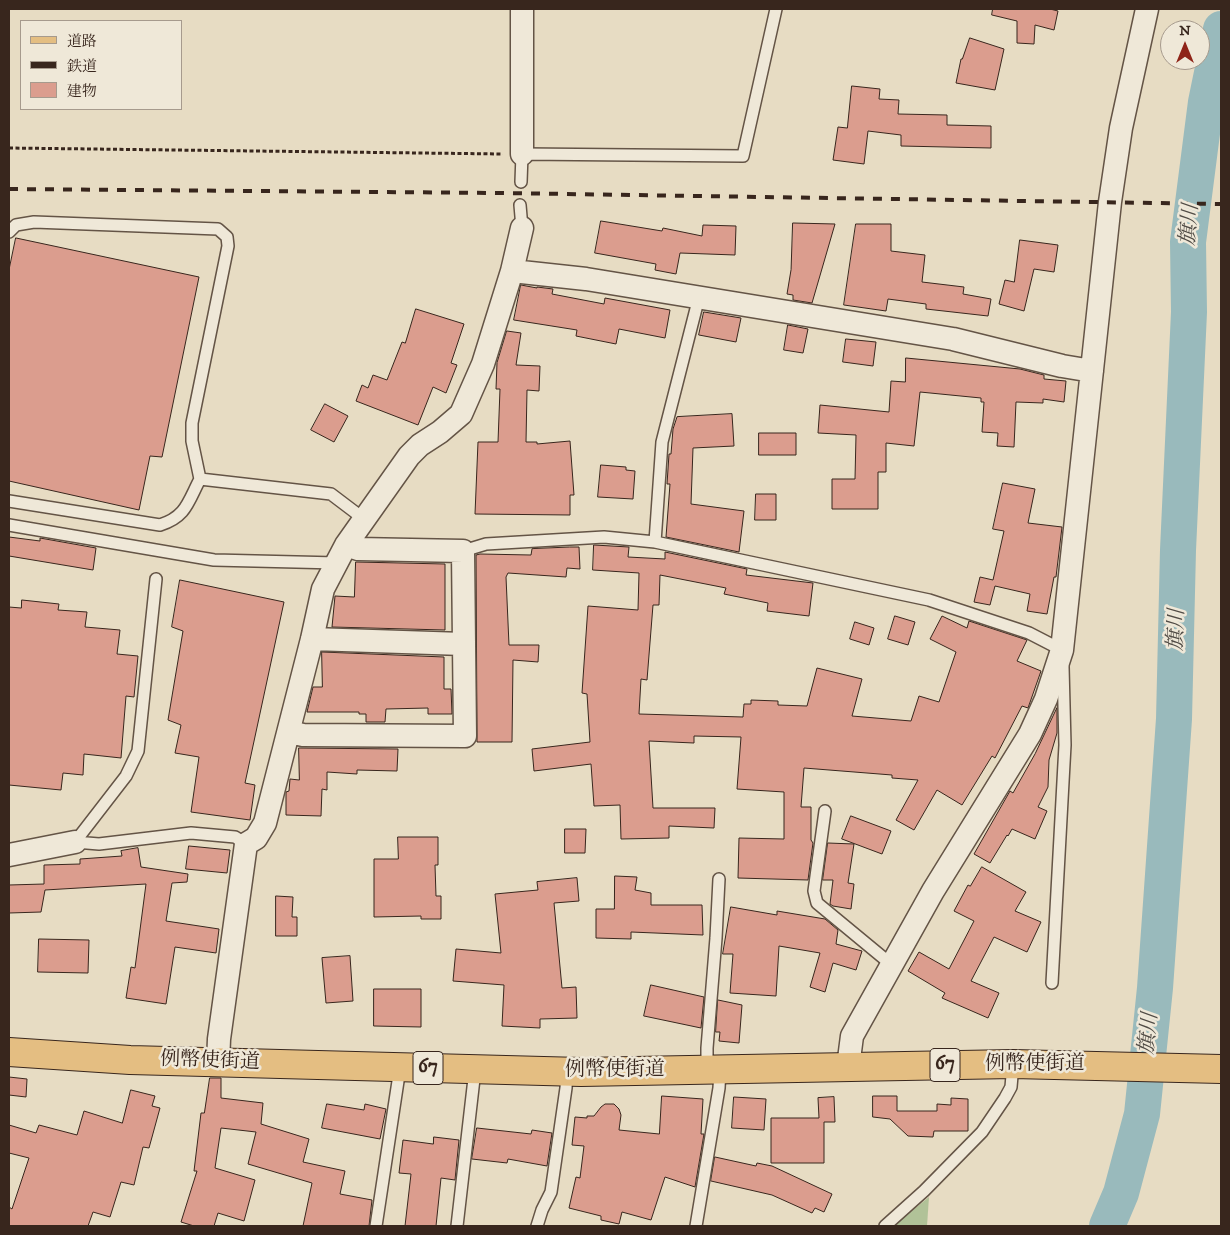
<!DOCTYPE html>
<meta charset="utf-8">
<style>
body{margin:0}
#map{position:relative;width:1230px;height:1235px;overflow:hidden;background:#e7dcc3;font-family:"IM FELL DW Pica","Noto Serif JP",serif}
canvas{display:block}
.frame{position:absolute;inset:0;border:10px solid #38261d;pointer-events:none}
.legend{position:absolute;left:20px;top:20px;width:162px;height:90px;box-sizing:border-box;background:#efe8d8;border:1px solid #a69a8d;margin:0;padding:6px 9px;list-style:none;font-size:15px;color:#38261d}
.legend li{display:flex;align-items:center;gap:10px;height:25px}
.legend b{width:25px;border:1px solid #a69a8d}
.north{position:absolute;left:1160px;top:20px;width:50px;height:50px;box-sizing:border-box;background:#efe8d8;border:1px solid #a69a8d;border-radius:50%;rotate:0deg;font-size:14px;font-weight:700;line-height:20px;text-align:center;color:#38261d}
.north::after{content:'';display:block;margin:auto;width:18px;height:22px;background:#8f2418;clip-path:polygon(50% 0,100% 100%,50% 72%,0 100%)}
</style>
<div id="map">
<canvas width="1230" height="1235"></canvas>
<div class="frame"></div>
<ul class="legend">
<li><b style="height:6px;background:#e4be82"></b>道路</li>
<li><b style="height:6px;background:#38261d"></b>鉄道</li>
<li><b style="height:14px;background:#db9d8e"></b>建物</li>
</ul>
<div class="north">N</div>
</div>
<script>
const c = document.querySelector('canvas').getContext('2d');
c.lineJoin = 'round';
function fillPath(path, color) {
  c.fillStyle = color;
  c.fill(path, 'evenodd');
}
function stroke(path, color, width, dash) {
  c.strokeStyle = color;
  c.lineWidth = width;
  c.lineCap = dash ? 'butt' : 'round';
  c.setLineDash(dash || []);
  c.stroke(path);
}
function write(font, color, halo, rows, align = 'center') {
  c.font = font + ' "IM FELL DW Pica","Noto Serif JP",serif';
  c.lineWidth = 5;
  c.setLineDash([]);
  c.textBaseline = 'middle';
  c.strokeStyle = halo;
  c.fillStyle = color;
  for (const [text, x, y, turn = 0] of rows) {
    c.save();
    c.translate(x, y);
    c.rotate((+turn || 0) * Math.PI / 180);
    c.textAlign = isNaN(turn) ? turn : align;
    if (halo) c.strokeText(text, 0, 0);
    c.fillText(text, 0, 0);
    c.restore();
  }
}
fillPath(new Path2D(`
 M929,1197L927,1226H893Z`), '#b1c298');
stroke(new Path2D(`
 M1107,1226L1121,1193L1142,1114L1155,988L1174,719L1178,550L1189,312L1188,242L1206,102L1221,29`), '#99babc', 36);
const building = new Path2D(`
 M993,9H1050L1058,11L1054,30L1035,25L1034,44L1017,43V21L992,15Z
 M970,38L1004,49L995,90L956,83L961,59H962Z
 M852,86L880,89L879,99L899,100L898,114L947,115V125L991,126V148L901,146V135L868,131L864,164L833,160L838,127L847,128Z
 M601,221L662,231L663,228L702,236L703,225L736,226L735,255L680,253L676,274L655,270L656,264L595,253Z
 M793,223L835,224L812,303L793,300V295L787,294L791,270Z
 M856,224H891V251L925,255L922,282L964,287L963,294L991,299L988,316L926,309V304L888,299L886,311L844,305Z
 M16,238L199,277L162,457L150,456L139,510L9,481V270Z
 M1020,240L1058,245L1054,272L1034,269L1024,311L999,304L1005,280L1014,282Z
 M521,285L537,288V287L553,289L552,294L604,304L605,298L670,310L665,338L619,329L616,344L576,336L577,330L514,320Z
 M416,309L464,324L451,363L457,365L446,393L433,387L418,425L356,401L362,385L368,388L373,375L387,380L402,342L405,343Z
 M704,312L741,318L736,342L699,335Z
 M788,325L808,329L803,353L784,350Z
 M507,331L521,333L516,365L540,366L539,391L527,390L526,442H537V444L570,441L574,495H570V515L475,514L478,442H498L500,389H496L497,363Z
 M846,339L876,342L873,366L843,362Z
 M906,358L1020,369L1044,375V379L1066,381L1064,402L1043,399V403L1016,402L1014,447L997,446L998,433L982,432L984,402H981V398L920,392L914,446L886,443V472H878V509H832V479H855L856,435L818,433L820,405L889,412L891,381L905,382Z
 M325,404L348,416L334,442L311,430Z
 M732,414L734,446L693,448L691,504L744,511L739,552L666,537L670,484H667L669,454H671L673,429L677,417Z
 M759,433H796V455H759Z
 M601,465L626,467V470L635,471L633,499L598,497Z
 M1003,483L1035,489L1028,523L1062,527L1056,577H1054L1047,614L1027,611L1030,594L995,586L990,605L974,602L980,577L993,580L1004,531L993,529Z
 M756,494H776V520H755Z
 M9,537L40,541V538L96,548L93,570L9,556Z
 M594,545L629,547L628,557L665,559V552L747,569L746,575L813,583L809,616L767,611L768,603L724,594L726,588L660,575L659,605H653L647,680L641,679L639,714L743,717L744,704H751V700L778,701V705L807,706L817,668L862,679L852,716L911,721L919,696L939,702L956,652L930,639L942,616L967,628L969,621L1027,640L1017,661L1041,671L1028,708L1022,706L995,758L992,756L962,805L937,790L914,830L896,820L918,780L892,778V775L804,768L801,807H811V840L813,843L808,880L738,878L739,838L784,839V792L737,789L741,737L694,736V743L649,741L653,808H715L714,828L669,826V838L621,839L620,805L594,806L591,764L534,771L532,749L590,742L587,694L582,693L588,606L638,610L639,573L593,570Z
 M570,547H579L580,569L567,568L566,577L508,573L506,577L509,645H539L538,662L513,660L512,742H477L476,555L480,554L531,555L532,549Z
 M356,562L445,564V630L332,627L335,596L354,597Z
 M180,580L284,602L245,783L255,785L250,820L191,812L199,757L175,753L181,725L168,720L183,631L172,627Z
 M22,600L59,604L58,610L87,612L85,627L120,630L117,654L138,656L134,697L126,696L121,758L84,754L83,775L63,773L61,790L9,785V607L21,608Z
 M895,616L915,622L908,645L888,639Z
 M855,622L874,628L869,645L850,639Z
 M322,652L444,657V689H451L452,714H428V708L386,709L385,722H366V714H359V712H307L313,687H322Z
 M1057,708V733L1049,760L1048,787L1038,807L1047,811L1035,839L1012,829L1008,836L1007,835L990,863L974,854L1010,791L1013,793L1035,754Z
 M299,748L398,749L397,771L357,770V774L327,772V790L322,789L321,816L286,815V792L289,791L290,779L299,780Z
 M851,816L891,831L882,854L842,839Z
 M565,829H586L585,853H565Z
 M398,837H438V865H435L436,896H441V919H421V916L374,917V859H398Z
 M828,843L854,844L848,883L854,884L851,909L833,906L830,904L833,880H823Z
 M189,846L230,850L227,873L186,869Z
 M138,848L141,867L188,874L187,882L172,883L166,921L219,929L216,953L175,947L166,1004L126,998L131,967L135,968L146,884L45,890L41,912L9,913V885L44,884V865L80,864V859L122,856L121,851Z
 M982,867L1026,892L1015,911L1041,922L1027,952L994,937L971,981L999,993L988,1018L942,998L945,993L908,971L919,952L949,969L974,921L954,911L968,885L970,886Z
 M615,876L637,877L635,890L651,893V905H702L703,935L631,932V939L596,938V909H614Z
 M577,878L579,901L554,903L562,988L576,987L577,1018L540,1019V1028L502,1026L504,985L453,981L456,949L501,953L495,894L538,890L537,882Z
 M276,896L293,897L292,917H297V936H276Z
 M731,907L777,915V911L825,919L838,930L836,944L862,951L856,970L833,963L825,992L810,987L820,953L779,946L776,996L730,993L733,954H723Z
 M39,939L89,940L88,973L38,972Z
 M350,956L353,1001L326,1003L322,958Z
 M651,985L704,997L701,1028L644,1016Z
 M374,989H421V1027L374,1026Z
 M718,1000L742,1005L739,1043L719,1041L720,1032H716Z
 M9,1077L27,1079L26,1097L9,1095Z
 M210,1078H221V1098L263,1103L261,1124L309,1139L303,1162L345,1171L340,1194L372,1200L369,1226H303L312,1183L248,1164L256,1132L221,1128L215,1168L255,1180L244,1221L218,1213L214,1226H194L181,1222L197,1171H194L201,1113H204Z
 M131,1090L155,1096L152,1106L160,1108L149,1148L143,1147L134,1185L121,1182L110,1217L93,1212L88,1226H9V1207L12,1209L29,1158L9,1153V1125L36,1133L39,1125L77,1135L84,1111L122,1123Z
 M662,1096L703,1099L701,1134H704L695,1187L665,1177L651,1220L622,1212L619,1224L601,1220V1216L569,1208L576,1177L580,1178L584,1146L572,1145L575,1117L587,1118V1116H594L601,1107L605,1104H614L619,1109L621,1115L619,1130L659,1134Z
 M873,1096H897V1111H937V1104L951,1105V1098L968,1099V1131H934L933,1137L908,1136L890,1119L873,1117Z
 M734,1097L766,1099L764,1130L732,1128Z
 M834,1097L835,1122H824V1163H771V1118H819L818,1098Z
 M327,1104L364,1110L365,1104L386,1109L380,1139L322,1128Z
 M477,1128L531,1134L532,1130L552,1133L547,1166L508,1159L507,1163L472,1159Z
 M434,1137L459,1140L455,1180L441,1178L436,1226H405L411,1174L399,1173L403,1140L433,1144Z
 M715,1157L756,1166L757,1163L772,1166L832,1194L824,1212L815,1208L812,1213L772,1195L711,1181Z`);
fillPath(building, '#db9d8e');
stroke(building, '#38261d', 1);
const lane = new Path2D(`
 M521,182L522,154L743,156L776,9
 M520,205L522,228
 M9,232L16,225L34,222L218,229L227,237L228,246L192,423V441L200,479C188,502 186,517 160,525L9,501
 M200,479L331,494L364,519
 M9,525L214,560L337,563
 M655,542L662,442L699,297
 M463,551L486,544L604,537L655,542L929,600L1029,633L1062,650V651
 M825,811L814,891L817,903L892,965
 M75,842L126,776L138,751L156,579
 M75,842L99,844L191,833L235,837L246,844
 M1052,983L1065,745L1063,667
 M707,1070V1048L716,938L719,879
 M376,1226L400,1068
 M457,1226L475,1070
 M537,1226L542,1210L551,1192L566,1088L567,1071
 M696,1226L719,1088L720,1070
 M885,1226L924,1191L982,1132L1005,1098L1011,1087L1013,1064`);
const street = new Path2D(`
 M522,9V154
 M512,271L586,279L953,339L1062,366L1092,371
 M312,639L463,644
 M289,732L303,735L465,736L463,551L358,549L346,545
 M9,855L75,842
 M218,1063L219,1039L246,844L256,838L265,823L312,639L323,589L346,545L409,456L420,445L440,432L461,414L483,364L512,271L522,228
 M848,1067L852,1036L933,891L1030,734L1046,699L1062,650L1110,202L1121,128L1147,9`);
const primary = new Path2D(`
 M9,1052L130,1060L581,1072L1013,1064L1221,1069`);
stroke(lane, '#645446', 14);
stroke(street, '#645446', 25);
stroke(primary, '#38261d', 30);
stroke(new Path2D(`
 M9,148L503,154`), '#38261d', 3, [4, 2.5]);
stroke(lane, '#efe8d8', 11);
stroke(street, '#efe8d8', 22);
stroke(primary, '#e4be82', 28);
stroke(new Path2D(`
 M9,189L501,193L1221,204`), '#38261d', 4, [9, 9]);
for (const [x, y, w] of [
 [945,1065,30],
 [428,1068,30]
]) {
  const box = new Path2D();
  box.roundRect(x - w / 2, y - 16.5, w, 33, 4);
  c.fillStyle = '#efe8d8';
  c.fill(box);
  stroke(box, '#38261d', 1);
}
write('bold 19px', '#38261d', null, [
 ["67",945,1065],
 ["67",428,1068]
]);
write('20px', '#38261d', '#efe8d8', [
 ["例幣使街道",210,1062,2],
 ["例幣使街道",1035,1065],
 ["例幣使街道",615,1071]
]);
write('italic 21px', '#504b45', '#efe8d8', [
 ["旗川",1191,225,-85],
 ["旗川",1178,630,-88],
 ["旗川",1150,1034,-84]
]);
</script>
